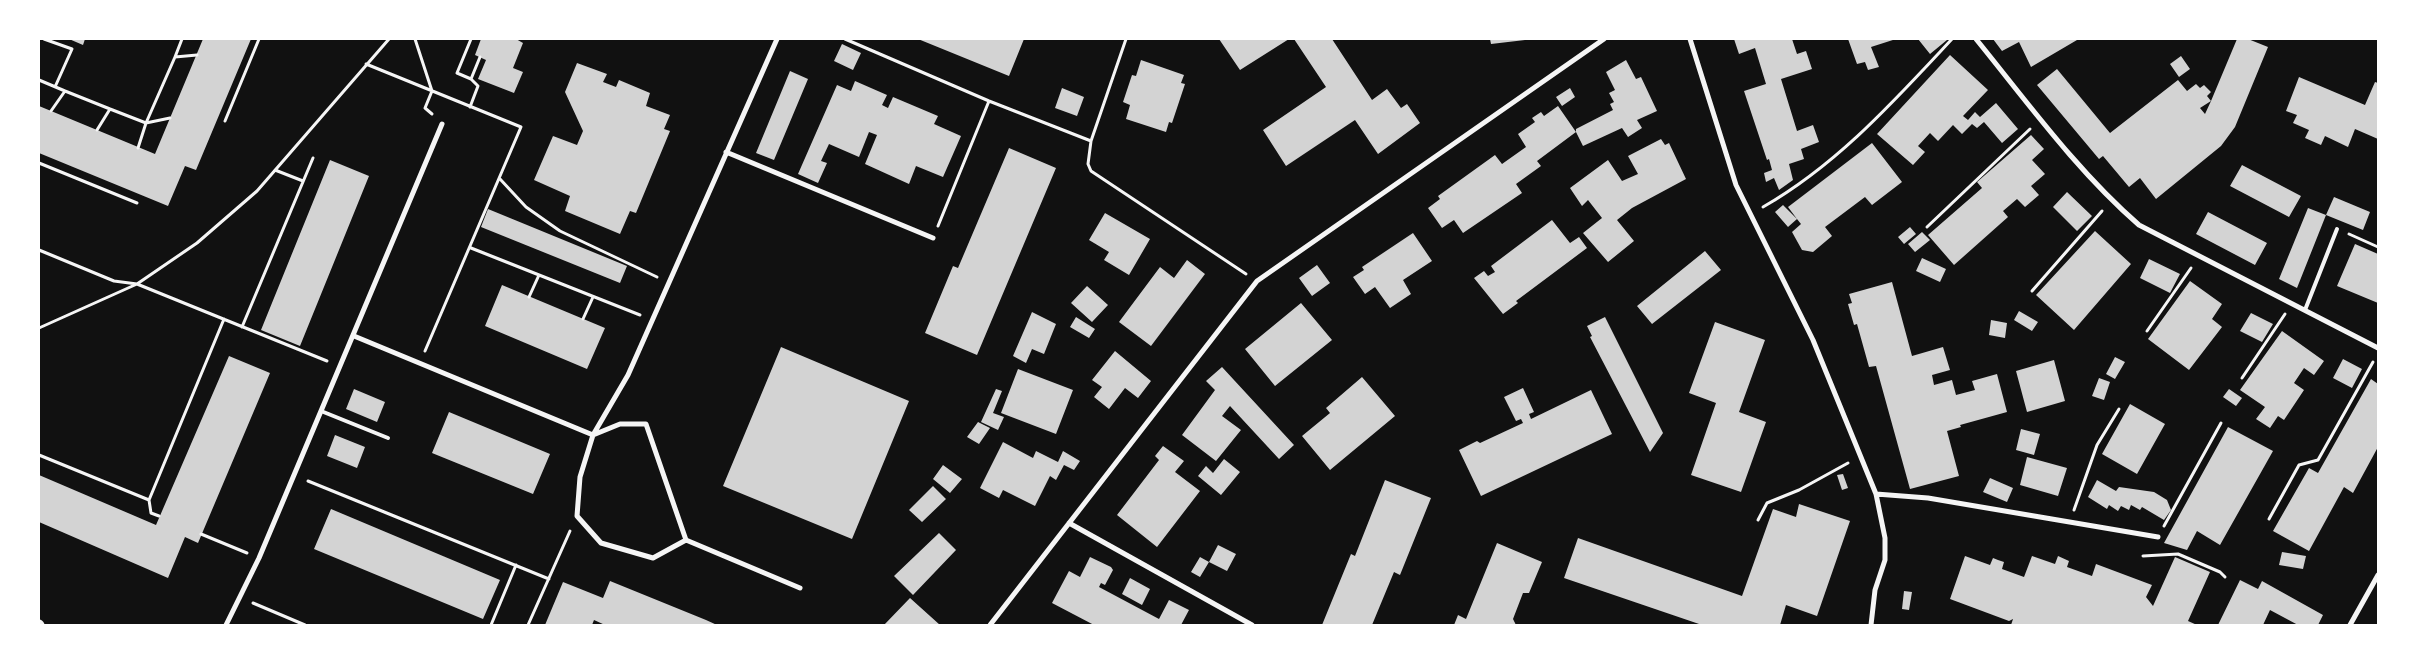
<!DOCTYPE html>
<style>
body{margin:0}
#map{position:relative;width:2417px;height:664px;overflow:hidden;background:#111;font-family:"DM Sans",sans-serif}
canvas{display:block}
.frame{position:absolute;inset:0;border:40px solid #fff;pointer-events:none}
</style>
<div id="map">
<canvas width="2417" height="664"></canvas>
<div class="frame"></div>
</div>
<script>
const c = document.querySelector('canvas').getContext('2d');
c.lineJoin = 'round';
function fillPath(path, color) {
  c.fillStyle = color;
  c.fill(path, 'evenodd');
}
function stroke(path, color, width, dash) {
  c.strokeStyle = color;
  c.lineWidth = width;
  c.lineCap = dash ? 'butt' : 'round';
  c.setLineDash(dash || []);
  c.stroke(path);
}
fillPath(new Path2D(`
 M69,39H85L83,45Z
 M203,39H251L196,170L185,166L168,206L39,153V106L155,154Z
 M481,39H516L523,43L513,68L523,72L514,93L478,79L486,60L475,55Z
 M918,39H1024L1009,76Z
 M1219,39H1289L1240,70Z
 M1294,39H1332L1372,100L1387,89L1401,108L1407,104L1420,123L1378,154L1355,120L1286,166L1263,130L1326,87Z
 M1490,39H1525V40L1491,44Z
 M1734,39H1792L1797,54L1806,51L1812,69L1781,79L1797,131L1813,125L1819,142L1801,149L1804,159L1789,164L1793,180L1779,190L1774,178L1766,182L1764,173L1772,170L1769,159L1767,160L1744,91L1766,84L1755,48L1739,54Z
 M1848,39H1896L1871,47L1879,67L1868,70L1865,62L1857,64Z
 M1918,39H1946L1947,40L1930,54Z
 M1993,39H2077V40L2031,67L2019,42L2002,51Z
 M2237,39H2248L2268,47L2235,127L2221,146L2156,199L2140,178L2129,187L2103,156L2099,159L2037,85L2057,69L2110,133L2178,80L2187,91L2196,84L2200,88L2204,85L2211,92L2207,96L2211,101ZM2211,101L2205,114L2200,108Z
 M842,44L861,53L853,70L834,61Z
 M1950,55L1988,90L1963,116L1968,120L1975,112L1980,117L1996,103L2018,129L2002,143L1984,122L1977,128L1972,124L1962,134L1953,125L1938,141L1930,133L1918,146L1925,152L1913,165L1877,134Z
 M2181,56L2190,69L2179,77L2170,64Z
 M1141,60L1184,75L1181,83L1185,84L1172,123L1169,122L1166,132L1126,119L1130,105L1123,102L1132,75L1136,76Z
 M1626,60L1636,79L1641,77L1657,111L1637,120L1642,128L1628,137L1622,128L1583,146L1576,132L1537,161L1541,166L1516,184L1522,193L1463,233L1454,220L1442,228L1428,208L1440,199L1438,196L1495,155L1502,164L1526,147L1518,134L1535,122L1532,118L1541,112L1544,116L1558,106L1576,132V129L1613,110L1610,104L1614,102L1609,93L1615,90L1606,72Z
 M577,63L607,74L603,82L616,87L619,80L650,93L646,106L670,115L664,129L670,131L636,213L630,211L620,234L565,211L570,196L534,180L553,136L577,145L583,131L565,92Z
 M790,71L808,79L774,160L756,153Z
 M2299,77L2365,105L2375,82L2378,83V139L2355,129L2348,147L2325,136L2321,145L2305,138L2309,130L2293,123L2297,115L2286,111Z
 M855,81L887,95L882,105L888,108L893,97L938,116L934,124L961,136L943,177L916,166L909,184L865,164L877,135L869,132L859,157L829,144L821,161L827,163L818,183L798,174L837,85L851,91Z
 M1062,88L1084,97L1077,116L1055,108Z
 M1570,88L1575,97L1562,106L1556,97Z
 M2031,135L2044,149L2032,160L2045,174L2031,186L2039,195L2025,207L2017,199L2003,211L2008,217L1954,265L1928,235L1982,188L1977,182Z
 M1661,139L1665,145L1669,143L1686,179L1632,208L1617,220L1634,241L1608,262L1583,233L1602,218L1588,200L1582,206L1570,188L1608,160L1622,181L1638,174L1628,156Z
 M1872,143L1902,182L1872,205L1865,197L1825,227L1832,236L1813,252L1802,250L1792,232L1801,224L1797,219L1788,227L1775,212L1783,205L1797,219L1788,207Z
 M1009,148L1056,168L977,355L925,333L953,266L958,268Z
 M330,160L369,176L300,346L261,330Z
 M2242,165L2301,196L2289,217L2230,186Z
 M2067,192L2092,216L2077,231L2053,207Z
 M2334,197L2370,212L2363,230L2326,215Z
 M2308,208L2326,215L2297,288L2279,279Z
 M488,209L627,266L620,283L481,227Z
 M2208,212L2267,243L2255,265L2196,234Z
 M1105,213L1150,239L1129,275L1104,260L1109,252L1089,240Z
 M1552,220L1570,243L1579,237L1587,248L1516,301L1518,303L1503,314L1474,278L1484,271L1488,276L1495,272L1491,266Z
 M1910,227L1916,234L1904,244L1898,237Z
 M2095,231L2131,264L2074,330L2036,295Z
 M1922,232L1930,240L1915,252L1908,244Z
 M1413,233L1432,261L1403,280L1411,294L1390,308L1375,287L1365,294L1353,277L1364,270L1362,267Z
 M2355,244L2378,254V303L2337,286Z
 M1705,251L1721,270L1652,324L1637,306Z
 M1922,258L1946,269L1940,282L1916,271Z
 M2149,259L2180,274L2170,293L2140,278Z
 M1187,260L1205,274L1151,346L1119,322L1160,267L1174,278Z
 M1317,265L1330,283L1312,296L1299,278Z
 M2190,281L2222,304L2212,319L2222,327L2189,370L2148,339Z
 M1892,282L1912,356L1943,347L1950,370L1932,375L1934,385L1952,380L1956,395L1975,390L1972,381L1997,374L2007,412L1960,425L1961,427L1947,431L1959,476L1910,489L1876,366L1869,367L1857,324L1854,325L1848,304L1852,303L1849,294Z
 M502,285L605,328L587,369L485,326Z
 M1087,286L1108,305L1092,322L1071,303Z
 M1301,303L1332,340L1275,386L1245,349Z
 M2019,311L2038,322L2032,331L2014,320Z
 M1032,312L1056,324L1044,354L1032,349L1026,363L1013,356Z
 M2251,313L2273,324L2262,342L2240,331Z
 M1076,317L1095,329L1089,338L1070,327Z
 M1605,317L1663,433L1650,452L1590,337L1592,336L1587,326Z
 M1991,320L2007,323L2005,338L1989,335Z
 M1715,322L1765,340L1739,412L1766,422L1741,492L1691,475L1716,403L1689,393Z
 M2282,331L2324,361L2314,375L2304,368L2294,383L2304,390L2284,420L2278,416L2270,428L2256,419L2265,407L2240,390Z
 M781,347L909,401L852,539L723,486Z
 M1115,351L1151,381L1138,398L1125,388L1109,409L1094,397L1102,387L1092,380Z
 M229,356L270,373L198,543L185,537L168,578L39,522V475L156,525Z
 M2115,357L2125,362L2115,379L2106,374Z
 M2343,359L2362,369L2352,388L2333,378Z
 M2054,360L2065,401L2027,412L2016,371Z
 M1222,367L1294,445L1279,459L1230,406L1222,416L1241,430L1216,461L1182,435L1215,390L1206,381Z
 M1018,369L1073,390L1056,434L1001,413Z
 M1362,377L1395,416L1330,470L1302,436L1330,413L1326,408Z
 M2099,378L2110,382L2104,400L2092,396Z
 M2371,379L2378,384V447L2353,493L2344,487L2309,551L2273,531L2309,468L2318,473Z
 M1523,388L1534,412L1529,414L1531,419L1591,390L1612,434L1481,496L1459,450L1477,441L1480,443L1523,423L1521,419L1516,421L1504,397Z
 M354,389L385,402L377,422L346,409Z
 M996,389L1002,391L993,413L1004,417L998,430L981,422Z
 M2229,389L2242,398L2236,406L2223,397Z
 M2130,404L2165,424L2137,474L2102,454Z
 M449,412L550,454L533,494L432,453Z
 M978,422L990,428L979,444L967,437Z
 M2228,427L2273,451L2264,467L2220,545L2197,531L2187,550L2164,543Z
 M2021,429L2040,434L2034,455L2016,450Z
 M335,435L365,447L357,468L327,456Z
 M1003,442L1033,458L1036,451L1064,465L1056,480L1050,476L1035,506L1003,490L999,498L980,488Z
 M1163,446L1184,461L1175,472L1200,491L1157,547L1117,515L1159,460L1155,456Z
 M1063,451L1080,461L1074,470L1058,462Z
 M2027,457L2067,468L2058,496L2020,485Z
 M1224,459L1240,472L1221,495L1198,476L1206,466L1213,473Z
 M943,465L962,479L950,493L933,479Z
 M1843,474L1848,488L1842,490L1837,475Z
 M1990,478L2013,488L2007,502L1983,492Z
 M1385,480L1431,498L1400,575L1394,572L1372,625H1322L1351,554L1355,556Z
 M2097,480L2116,491L2119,487L2154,492L2167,500L2171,510L2164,520L2142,507L2140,510L2131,505L2129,510L2121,506L2118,511L2109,505L2107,509L2088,497Z
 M933,486L946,499L922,522L909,510Z
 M1799,504L1850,521L1817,616L1786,605L1780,625H1702L1564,578L1578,538L1742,596L1773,509L1796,517Z
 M331,509L500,580L483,619L314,549Z
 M939,533L956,550L913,595L894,576Z
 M1497,543L1542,562L1529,593H1523L1513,619L1516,625H1454L1458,615L1466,619Z
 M1218,545L1236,554L1227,571L1209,562Z
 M2282,552L2306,556L2303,569L2279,565Z
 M1965,556L1990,565L1993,558L1998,560L2004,562L2002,569L2024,577L2032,556L2055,564L2058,556L2069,561L2067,567L2092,576L2096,564L2152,585L2146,597L2153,606L2175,557L2210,572L2188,621L2197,625H2011L2013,619L2009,621L1950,599Z
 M1090,557L1111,567L1113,570L1105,585L1101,583L1099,587L1159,619L1169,600L1189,610L1181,625H1094L1052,603L1069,571L1080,577Z
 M1200,557L1209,562L1200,577L1191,572Z
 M1130,578L1150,589L1142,605L1122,594Z
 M2240,580L2258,589L2262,581L2323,615L2318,625H2298L2270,610L2263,625H2218Z
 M610,581L706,620L717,625H605L594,620L592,625H545L563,582L603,598Z
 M1904,591L1912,592L1909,610L1902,609Z
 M910,598L940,625H884Z`), '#d3d3d3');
stroke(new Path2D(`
 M44,39L72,49L55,87
 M415,39L432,91L425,108L432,114
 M845,39L989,101L1091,141L1088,164L1091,171L1246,274
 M175,57L182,39
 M366,64L521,127L425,351
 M471,79L457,73L471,39
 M39,80L65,91L51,111
 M65,91L110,109L97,130
 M470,107L478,86L471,79L480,57
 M110,109L146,123L170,118
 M225,121L259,39
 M1091,141L1126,39
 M138,148L146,123L175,57L197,55
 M39,163L137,203
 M275,170L303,181
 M500,179L526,207L560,231L657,277
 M1763,207C1838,164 1894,101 1952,39
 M938,226L989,101
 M1927,227L2030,129
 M2349,234L2378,247
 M471,248L640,315
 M39,250L114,281L137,284L327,361
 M2032,291L2102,211
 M529,297L539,275
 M583,319L593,297
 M242,327L313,158
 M39,328L137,284L197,243L257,191L389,39
 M2147,331L2191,268
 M2242,378L2285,314
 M39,455L149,500
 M308,481L549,579
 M2074,510L2097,445L2119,409
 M159,516L151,513L149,500L224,319
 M2269,519L2299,465L2318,460L2373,362
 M1758,520L1767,503L1799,490L1848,463
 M2164,526L2221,423
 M201,534L247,553
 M2143,556L2178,554L2220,572L2225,577
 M253,603L305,625
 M491,625L516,565
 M528,625L570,531`), '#f5f5f5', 3);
stroke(new Path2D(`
 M2305,310L2337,229
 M321,411L388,438`), '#f5f5f5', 4);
stroke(new Path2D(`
 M1690,39L1736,185L1813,340L1876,494L1885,538V560L1875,590L1871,625
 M1976,39C2028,103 2077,171 2139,225L2378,348
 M726,152L933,238
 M354,336L593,435L620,424H646L686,540L653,558L601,543L577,516L580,477L593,435L628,375L777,39
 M1876,494L1928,498L2158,537
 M1069,523L1252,625
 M686,540L800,588
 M226,625L259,558L442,124
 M990,625L1257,281L1604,39
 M2350,625L2378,575`), '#f5f5f5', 5);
stroke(new Path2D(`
 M39,624L40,625`), '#f5f5f5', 9);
</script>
